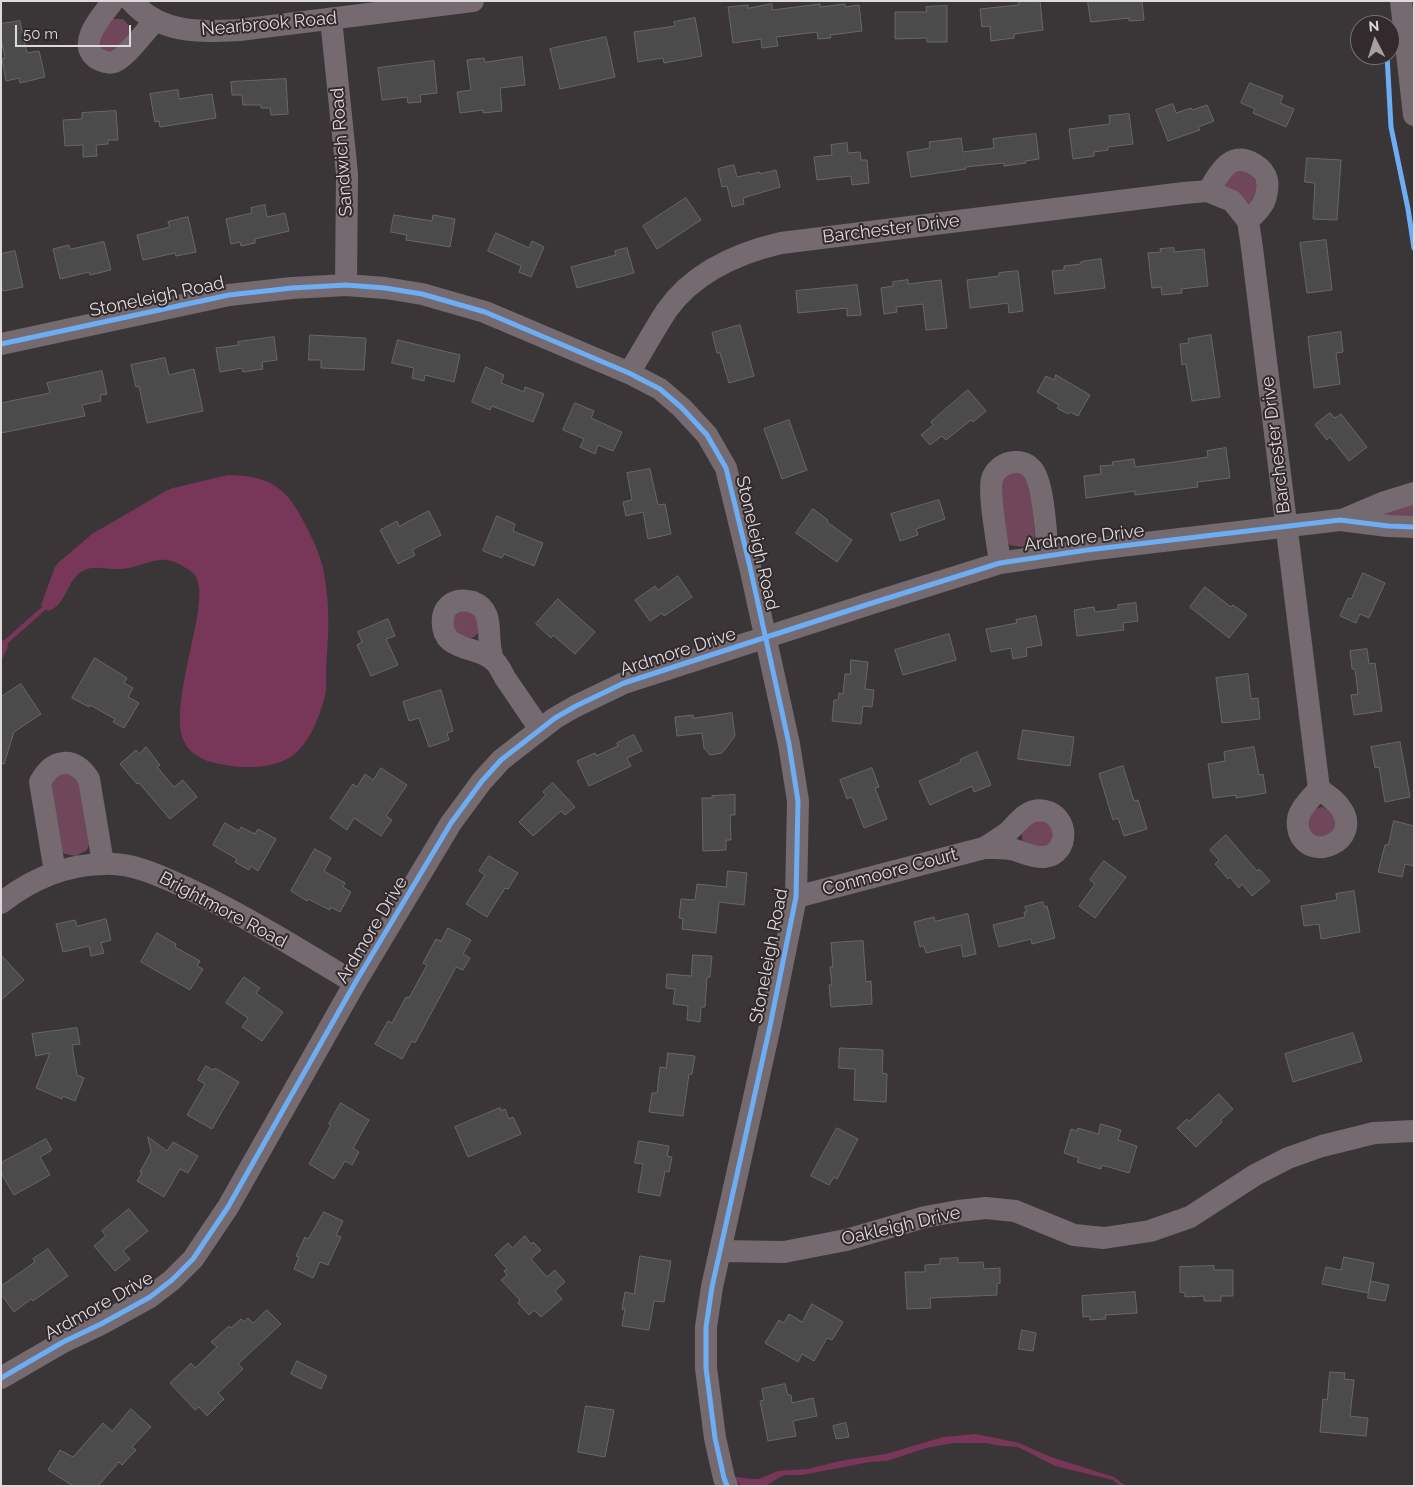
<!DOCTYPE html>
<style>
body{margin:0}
#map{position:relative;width:1415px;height:1487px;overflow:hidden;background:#3a3638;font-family:Raleway,sans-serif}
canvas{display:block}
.frame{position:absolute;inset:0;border:2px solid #ded9db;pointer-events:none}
.north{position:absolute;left:1350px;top:15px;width:50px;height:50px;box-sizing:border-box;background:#322a2d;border:1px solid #777073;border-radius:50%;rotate:355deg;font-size:14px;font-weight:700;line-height:20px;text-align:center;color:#ded9db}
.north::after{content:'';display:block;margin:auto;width:18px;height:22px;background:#a5a0a2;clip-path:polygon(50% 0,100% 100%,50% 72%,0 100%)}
.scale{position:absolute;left:15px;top:25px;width:116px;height:22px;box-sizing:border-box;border:2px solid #ded9db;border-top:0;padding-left:6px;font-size:15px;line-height:18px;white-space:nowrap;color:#ded9db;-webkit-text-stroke:4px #322a2d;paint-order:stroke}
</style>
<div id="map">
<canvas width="1415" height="1487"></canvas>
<div class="frame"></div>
<div class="north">N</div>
<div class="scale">50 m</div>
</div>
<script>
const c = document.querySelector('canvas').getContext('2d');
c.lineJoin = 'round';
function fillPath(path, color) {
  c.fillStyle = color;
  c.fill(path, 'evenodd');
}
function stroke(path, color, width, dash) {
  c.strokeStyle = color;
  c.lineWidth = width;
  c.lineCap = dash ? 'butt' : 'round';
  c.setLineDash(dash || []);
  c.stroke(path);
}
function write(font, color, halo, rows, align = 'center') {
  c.font = font + ' Raleway,sans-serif';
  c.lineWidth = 4;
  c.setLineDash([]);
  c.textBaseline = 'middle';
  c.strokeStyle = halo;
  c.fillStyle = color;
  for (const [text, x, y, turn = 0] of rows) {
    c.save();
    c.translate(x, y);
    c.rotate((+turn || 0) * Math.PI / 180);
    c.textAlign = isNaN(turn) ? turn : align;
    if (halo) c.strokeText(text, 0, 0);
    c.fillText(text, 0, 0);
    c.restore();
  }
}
fillPath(new Path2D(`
 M113,19H122L126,22C138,37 117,47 107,55L96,41Z
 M1237,170H1248L1260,187L1250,203L1246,204L1224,187L1225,181Z
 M1022,472L1030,481L1035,535L1033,541L1022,547L1010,545L1006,540L998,487L1004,473Z
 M1414,502V520L1378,514Z
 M456,609L477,614L479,632L474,637L462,640L448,620Z
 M66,769L79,782L89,844L87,850L76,856L65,854L60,850L50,776Z
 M1323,807L1334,814L1337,825L1327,839L1308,835L1306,815L1317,808Z
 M1032,818L1052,825V842L1043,849L1023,842L1021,831Z`), '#70465b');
fillPath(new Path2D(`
 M228,475C272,476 287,488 306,526C317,547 324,564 326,587C330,614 328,641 326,668C326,677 327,687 325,696C320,716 309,744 292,756C276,768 245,769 226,765C209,763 189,756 183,739C172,713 194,642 198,611C199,601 201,589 197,579C196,575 193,573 189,570C183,566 175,561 167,560C151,558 137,569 120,569C108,570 92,564 81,572C66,582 66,606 48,611L41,605L55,567L58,563L92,534L166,491L173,488Z
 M1,640H6L8,646L1,662Z
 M976,1434L1019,1443L1051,1457L1114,1477L1126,1486H1120L1113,1480L1055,1466L1018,1447L1002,1446L985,1443H953L926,1448L887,1461L870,1462L802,1475H786L778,1478L766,1486H741L738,1482L733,1481L730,1476L752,1479H759L778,1471L807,1469L845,1460L886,1454L943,1437Z`), '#783659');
stroke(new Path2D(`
 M7,641L44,608`), '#783659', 4.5);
const building = new Path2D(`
 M1018,1H1040L1043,30L1014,34V38L991,41L990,26L982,27L980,9L1019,5Z
 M1088,1H1142L1144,20L1129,21V18L1091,22Z
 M772,4V10L820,4V7L845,4V7L859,5L862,31L830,35L831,38L818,39L817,32L776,37L778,46L762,48L761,39L733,43L728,7L748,5V8Z
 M947,6V42H927V38L895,39V12H927L926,7Z
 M695,18L702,56L664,63L663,58L638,62L634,32L675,26L674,22Z
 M20,21L27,53L39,51L45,77L20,83L19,78L6,81L2,59L5,58L1,38V24Z
 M606,37L615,77L560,89L550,49Z
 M522,57L525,85L500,88L502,111L483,113V110L460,113L457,92L471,90L467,60L484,58L485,62Z
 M434,61L437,93L420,95L421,102L408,103L407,97L382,100L378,68Z
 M286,79L288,114L271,115L270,108H261V105H243L242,95H232L231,82Z
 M1250,83L1283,96L1280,103L1294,109L1286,127L1253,113L1255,109L1241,103Z
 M178,90L179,99L212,94L216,118L160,127L159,121L155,122L150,94Z
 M1173,104L1176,113L1191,108L1192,110L1207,105L1214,121L1198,127L1200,130L1168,141L1156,110Z
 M116,111L118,140H108V144L96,145L97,156L83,157V145L65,146L63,120L82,119V113Z
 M1129,114L1133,144L1108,147V150L1094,152V156L1073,159L1069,129L1110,124L1109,116Z
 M1036,134L1039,159L1025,161L1026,163L1004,166V163L965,167L966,169L911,177L907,152L930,148L929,142L961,138L963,152L994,148L993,139Z
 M847,143L848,153L860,152L861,160H867L869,183L852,185L851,176L817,180L814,157L832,155L831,145Z
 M1307,158L1341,160L1337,220L1313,219L1315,183L1305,182Z
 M734,165L737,177L760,172V174L776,170L780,187L743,198L744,204L732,207L727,186L722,187L718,169Z
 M686,198L701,220L657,249L643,226Z
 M265,205L267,217L285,213L289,231L255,239V243L241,246L240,242L231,244L226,219L252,213L251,208Z
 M394,215L432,221L433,215L455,219L450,247L406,240L407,235L391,232Z
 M188,217L196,252L176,256L175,253L143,260L137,235L170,227L168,222Z
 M496,233L529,248L532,241L544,247L531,277L519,272L521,266L488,251Z
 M1326,240L1332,290L1307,293L1300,243Z
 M104,242L111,270L90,275L89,272L60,279L53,249L69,245L70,249Z
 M627,248L634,273L577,288L571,267L616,255L615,251Z
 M1174,248V252L1204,249L1208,286L1181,289L1182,293L1162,295L1161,287L1152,288L1148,253L1161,252L1160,249Z
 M15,251L23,287L3,291L1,283V254Z
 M1101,259L1105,288L1055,294L1052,271L1064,270V266L1081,264V262Z
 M1018,271L1023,311L1009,313L1008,303L970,308L967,280L999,276V273Z
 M908,280V284L941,280L947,328L926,330L923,304L896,307L897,312L884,314L881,288L893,286V282Z
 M857,285L861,315L847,316V308L798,313L796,291Z
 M740,325L754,376L729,383L720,353H717L712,333Z
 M1341,332L1343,352L1336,353L1340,384L1314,388L1308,337Z
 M310,335L366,338L364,370L321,368V360H309Z
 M1211,335L1220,397L1192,401L1186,364L1182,365L1180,344L1189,343L1188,339Z
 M274,337L277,360L262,362L263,369L243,372L242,368L220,372L216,348L239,345L238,342Z
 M398,340L460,355L454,382L425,375L424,381L412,378L414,368L392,363Z
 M165,358L169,375L194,369L203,411L147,423L139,386L136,387L131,365Z
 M486,367L504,375L501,383L524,392L525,387L544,394L533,422L492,406L490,410L472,402Z
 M102,371L107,394L100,395L101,401L82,405L85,416L1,433V403L50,393L47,383Z
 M1056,375L1090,395L1078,416L1070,412L1068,414L1057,408L1059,405L1037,392L1046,376L1054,380Z
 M968,390L986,411L973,422L971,420L946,440L942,436L930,445L921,435L933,425L931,422Z
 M575,403L594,411L591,418L622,432L613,451L598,445L595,454L580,447L584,439L563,430Z
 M1330,413L1335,418L1341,414L1367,447L1349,461L1330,437L1327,440L1315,425Z
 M789,420L807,470L782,479L764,429Z
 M1226,448L1230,478L1197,482L1198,487L1135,495V491L1086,498L1084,476L1101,474L1100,466L1113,465L1112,462L1134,459L1135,467L1167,463L1208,457L1207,451Z
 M650,469L658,505L665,504L671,534L648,539L643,512L626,516L623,502L632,500L627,473Z
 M939,500L945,519L916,529L918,535L900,541L891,514Z
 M813,509L828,520L827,522L852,540L837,562L796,533Z
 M429,511L441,535L412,550L415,555L398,564L380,530L397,521L399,526Z
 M497,516L515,524L513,531L543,543L534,566L504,554L502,558L483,551Z
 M1363,573L1385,583L1369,618L1360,614L1356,623L1340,616L1348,598L1351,599Z
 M678,576L692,597L664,616L662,613L650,621L635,600L655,586L658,590Z
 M1205,587L1231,607L1233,605L1247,615L1229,638L1190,607Z
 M558,599L595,632L575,654L553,635L551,638L536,624Z
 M1136,603L1138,621L1123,623L1124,630L1077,636L1074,610L1094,607L1095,612L1118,609V605Z
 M1036,616L1042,645L1026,648L1027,656L1013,659L1011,648L991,652L986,629L1017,623L1016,620Z
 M388,619L395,636L386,639L398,665L371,676L357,645L362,642L358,632Z
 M949,634L956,660L903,675L895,650Z
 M1367,649L1369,664L1375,663L1382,711L1354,715L1351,695L1358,694L1355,669H1352L1350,651Z
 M95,658L127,678L124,683L133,688L128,697L139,703L124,728L113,722L115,719L90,705L89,707L72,698Z
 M851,660L868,662L865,689L874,690L872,707L863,706L861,724L832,721L834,700H838L839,693L843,694L845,674H850Z
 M1248,674L1251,699L1258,698L1260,719L1222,723L1216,678Z
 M21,684L41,714L14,732L4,764L1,763V697Z
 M441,690L453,731L447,733L449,740L429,747L419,718L409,721L403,702Z
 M732,713L735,736L722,753L710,755L704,748L702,733L677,736L675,717L693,715V718Z
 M1023,730L1074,737L1070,766L1018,759Z
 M634,735L642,751L627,758L631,766L589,786L577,761L595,753L596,756L618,746L617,743Z
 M1400,742L1410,797L1385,802L1379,767L1375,768L1371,747Z
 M146,747L160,765L157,767L174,787L183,780L197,797L170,819L139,783L137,784L120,764L136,750L139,754Z
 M1254,747L1259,775L1263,774L1266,793L1236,798V795L1213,798L1208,764L1225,761L1224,752Z
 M977,752L991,785L974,792L972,786L930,805L919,781L961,762L960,760Z
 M1123,766L1134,801L1138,800L1147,829L1124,836L1118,818L1113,820L1099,774Z
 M381,768L407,785L386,816L392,820L381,836L354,818L347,830L330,818L353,784L357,787L365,774L373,780Z
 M872,768L879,787L875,788L887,819L864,828L852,797L847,799L840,780Z
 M553,783L575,807L565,815L561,811L533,836L519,822L546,795L543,792Z
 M735,795V815H730L731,840H726V850L703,851L702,798H712V796Z
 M1394,821L1414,826V866L1405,864L1402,877L1378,872L1385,845H1388Z
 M225,823L239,831L241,827L255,834L258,829L276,839L258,871L251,866L249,870L235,862L237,859L213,845Z
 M1226,835L1257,871L1259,869L1270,881L1252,896L1242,884L1239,888L1230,877L1228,879L1215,864L1219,860L1210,850Z
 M315,849L331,858L324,871L345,883L343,887L351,892L340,912L331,907L330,910L308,899L307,901L291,891Z
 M489,856L518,873L508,889L505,888L487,917L466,904L485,875L479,871Z
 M1104,861L1126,877L1095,918L1079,906L1095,884L1090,880Z
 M728,871L747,873L744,905L719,902L716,933L682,929L683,919L679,918L681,899L695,900L697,884L726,887Z
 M1354,891L1360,932L1321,939L1319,924L1304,926L1301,906L1337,900L1336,894Z
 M1043,902L1044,907L1047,906L1055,938L1032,944L1031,939L999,947L993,925L1025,917L1024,912H1027L1025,907Z
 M968,914L976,954L963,957L961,945L926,953L924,946L920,947L914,922L934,917L935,921Z
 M106,919L111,940L101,943L104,953L91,956L89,946L63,952L56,924L75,920L77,926Z
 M448,928L471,940L463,954L470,958L463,970L456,967L415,1043L412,1041L402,1059L375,1044L388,1021L392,1023L406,997L409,998L427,965L423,963L436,939L441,941Z
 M157,933L176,944L175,947L200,961L197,966L203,969L190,990L141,962Z
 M863,941L866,982L871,981L872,1004L831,1007L829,985H832L830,967H833L831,943Z
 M1,955L24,980L1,1000Z
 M693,955L712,956L710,977H707L705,1007H701L700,1022L687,1020L688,1006L673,1004L675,989L666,988L667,974L691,976Z
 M244,977L260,988L256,993L283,1012L262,1041L242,1027L248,1018L226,1003Z
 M77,1028L80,1044L72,1045L77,1075L84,1078L75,1101L63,1096L62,1099L36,1088L50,1053L36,1056L32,1034Z
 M1353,1033L1362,1061L1293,1082L1285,1054Z
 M840,1048L883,1050L882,1073L887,1074L886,1102L854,1100L855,1069L839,1068Z
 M668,1053L695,1056L692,1074H689L683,1116L649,1112L652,1093H657L660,1067L666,1068Z
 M206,1066L213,1070L215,1068L239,1082L212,1129L187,1115L205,1084L198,1080Z
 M1219,1094L1233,1109L1221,1120L1222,1122L1196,1147L1177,1128L1187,1119L1189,1121Z
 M341,1103L369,1120L353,1148L359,1152L352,1165L345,1161L334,1179L309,1164L331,1125L329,1124Z
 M500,1108L501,1111L505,1109L509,1119L513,1117L521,1134L468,1157L455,1127Z
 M1101,1124L1121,1130L1118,1140L1137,1146L1129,1173L1102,1165L1101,1169L1077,1162L1079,1158L1064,1153L1071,1129L1077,1131L1078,1128L1098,1134Z
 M837,1128L858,1139L837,1179L834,1177L829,1185L811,1176Z
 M148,1137L167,1151L173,1142L198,1156L188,1173L180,1169L164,1197L137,1181L142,1173L140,1172L151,1152Z
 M46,1139L52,1150L40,1157L50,1175L14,1195L1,1173V1163Z
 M639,1141L669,1146L667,1156L672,1157L669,1172L665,1171L660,1196L638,1192L643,1164L635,1163Z
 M129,1209L148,1231L123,1251L130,1259L115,1271L94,1246L106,1236L102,1231Z
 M324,1212L343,1221L336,1235L341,1237L328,1265L320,1262L313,1278L294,1269L299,1257L296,1256L305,1237L308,1239Z
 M525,1236L531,1244L533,1242L541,1250L531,1259L547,1277L555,1270L565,1282L555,1291L562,1299L541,1317L534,1310L529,1315L518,1303L520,1300L501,1280L507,1275L504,1271L507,1269L495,1255L508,1243L512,1248Z
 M48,1249L68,1276L33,1301L31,1299L14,1312L1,1294V1286L35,1262L33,1259Z
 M640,1256L671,1261L664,1302L654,1301L649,1330L622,1326L625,1309H622L625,1292L634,1294Z
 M1344,1257L1374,1263L1368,1293L1322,1284L1326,1267L1341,1270Z
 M958,1258V1263L983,1262L984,1269L1000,1268V1283L997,1284V1295L930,1298L931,1308L907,1309L905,1272H925V1265L940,1264V1259Z
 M1214,1266V1270H1233V1296H1221V1301H1204V1296L1185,1297V1293L1180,1292V1267Z
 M1371,1281L1389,1285L1385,1301L1368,1298Z
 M1135,1292L1137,1313L1105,1315L1106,1319L1090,1320V1316L1083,1317L1082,1296Z
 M812,1304L843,1322L832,1340L827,1338L814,1361L802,1354L798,1362L765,1343L779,1320L784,1323L789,1314L802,1322Z
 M267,1310L281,1324L238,1364L243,1369L218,1393L224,1399L207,1416L199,1407L195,1410L170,1383L191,1363L195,1368L217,1347L211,1342L229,1326L231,1328L241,1319L244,1322L248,1318L253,1323Z
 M1022,1330L1036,1333L1033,1351L1019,1349Z
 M297,1361L327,1376L321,1389L291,1374Z
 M1330,1372L1345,1373L1344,1379L1354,1380L1350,1416L1368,1418L1366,1436L1320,1432L1323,1399L1327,1400Z
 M785,1384L788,1395H791L792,1403L813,1398L817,1416L793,1421L796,1436L768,1441L760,1401L764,1400L762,1389Z
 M586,1406L614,1410L605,1457L578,1452Z
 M131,1409L151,1427L132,1447L136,1450L122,1465L119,1462L98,1486H73L48,1470L60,1450L73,1457L103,1423L112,1431Z
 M846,1423L849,1437L836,1439L833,1426Z`);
fillPath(building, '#4c4b4c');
stroke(building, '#676768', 1);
stroke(new Path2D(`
 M113,1C103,15 76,42 96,58C101,61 109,64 114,62C126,58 145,31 155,21
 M131,1C161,34 199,32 239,30L473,1
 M1401,1L1414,115
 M331,19L347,174L346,285
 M1208,191C1215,181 1222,166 1233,161C1246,156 1264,167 1267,180C1268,185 1267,192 1266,196C1264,206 1255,214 1248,221
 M1,344L229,295L292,288L346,285L385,288L422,294L485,312L629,373L660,389L682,408L707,435L726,468L750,567L789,744L798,801L796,897L770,1026L712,1287L706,1327V1368L715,1438L724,1478L727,1486
 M629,373C642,352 654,330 667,310C694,272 738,253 781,243L1184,193L1208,191L1232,201L1248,221L1252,248L1319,789
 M1342,520L1382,503L1414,493
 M1000,563C998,545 988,495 992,479C997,462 1021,456 1032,469C1044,481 1046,537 1048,555
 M493,660C492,655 490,650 490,645C488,629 492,609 473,602C469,601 462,600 458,601C450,603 444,609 443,617C439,652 474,645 492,659C498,663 502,672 505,678C517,695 528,712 540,729
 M1319,789C1327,795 1337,801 1342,810C1361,840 1311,864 1299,832C1297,825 1297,819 1300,813C1304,804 1313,796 1319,789Z
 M55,872L40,782C53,758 74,756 89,779L103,863
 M796,897L984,848C995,848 1005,847 1015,850C1025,853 1033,858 1045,857C1070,853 1069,816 1045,811C1027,807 1018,823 1007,833C1000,838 992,843 984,848
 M1,903C30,880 65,865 103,864C134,862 165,878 193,891C249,918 302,951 355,983
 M721,1251L784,1252L846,1240L925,1217L958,1211L986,1208L1015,1211L1074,1235L1104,1238L1150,1231L1190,1217L1255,1175L1288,1158L1322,1146L1374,1133L1414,1131
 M1,1378L63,1342L101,1324L150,1297L172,1280L193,1259L228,1207L355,983L451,823L482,781L501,760L555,718L576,706L624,683L869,604L1000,563L1087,550L1340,520L1388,526L1414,527`), '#756a6f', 22);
stroke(new Path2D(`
 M1387,55L1391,127L1408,209L1414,248
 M1,344L229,295L292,288L346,285L385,288L422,294L485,312L629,373L660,389L682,408L707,435L726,468L750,567L789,744L798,801L796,897L770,1026L712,1287L706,1327V1368L715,1438L724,1478L727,1486
 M1,1378L63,1342L101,1324L150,1297L172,1280L193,1259L228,1207L355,983L451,823L482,781L501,760L555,718L576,706L624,683L869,604L1000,563L1087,550L1340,520L1388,526L1414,527`), '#6dadf4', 5);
write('18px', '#ded9db', '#322a2d', [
 ["Nearbrook Road",269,24,-5],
 ["Sandwich Road",342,152,-94],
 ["Barchester Drive",891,229,-7],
 ["Stoneleigh Road",157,297,-12],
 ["Barchester Drive",1276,445,-97],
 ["Ardmore Drive",1084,538,-7],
 ["Stoneleigh Road",757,543,77],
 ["Ardmore Drive",678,652,-18],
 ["Conmoore Court",890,872,-15],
 ["Brightmore Road",223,910,28],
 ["Ardmore Drive",372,930,-59],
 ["Stoneleigh Road",769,956,-79],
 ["Oakleigh Drive",901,1226,-13],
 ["Ardmore Drive",99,1306,-29]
]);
</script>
